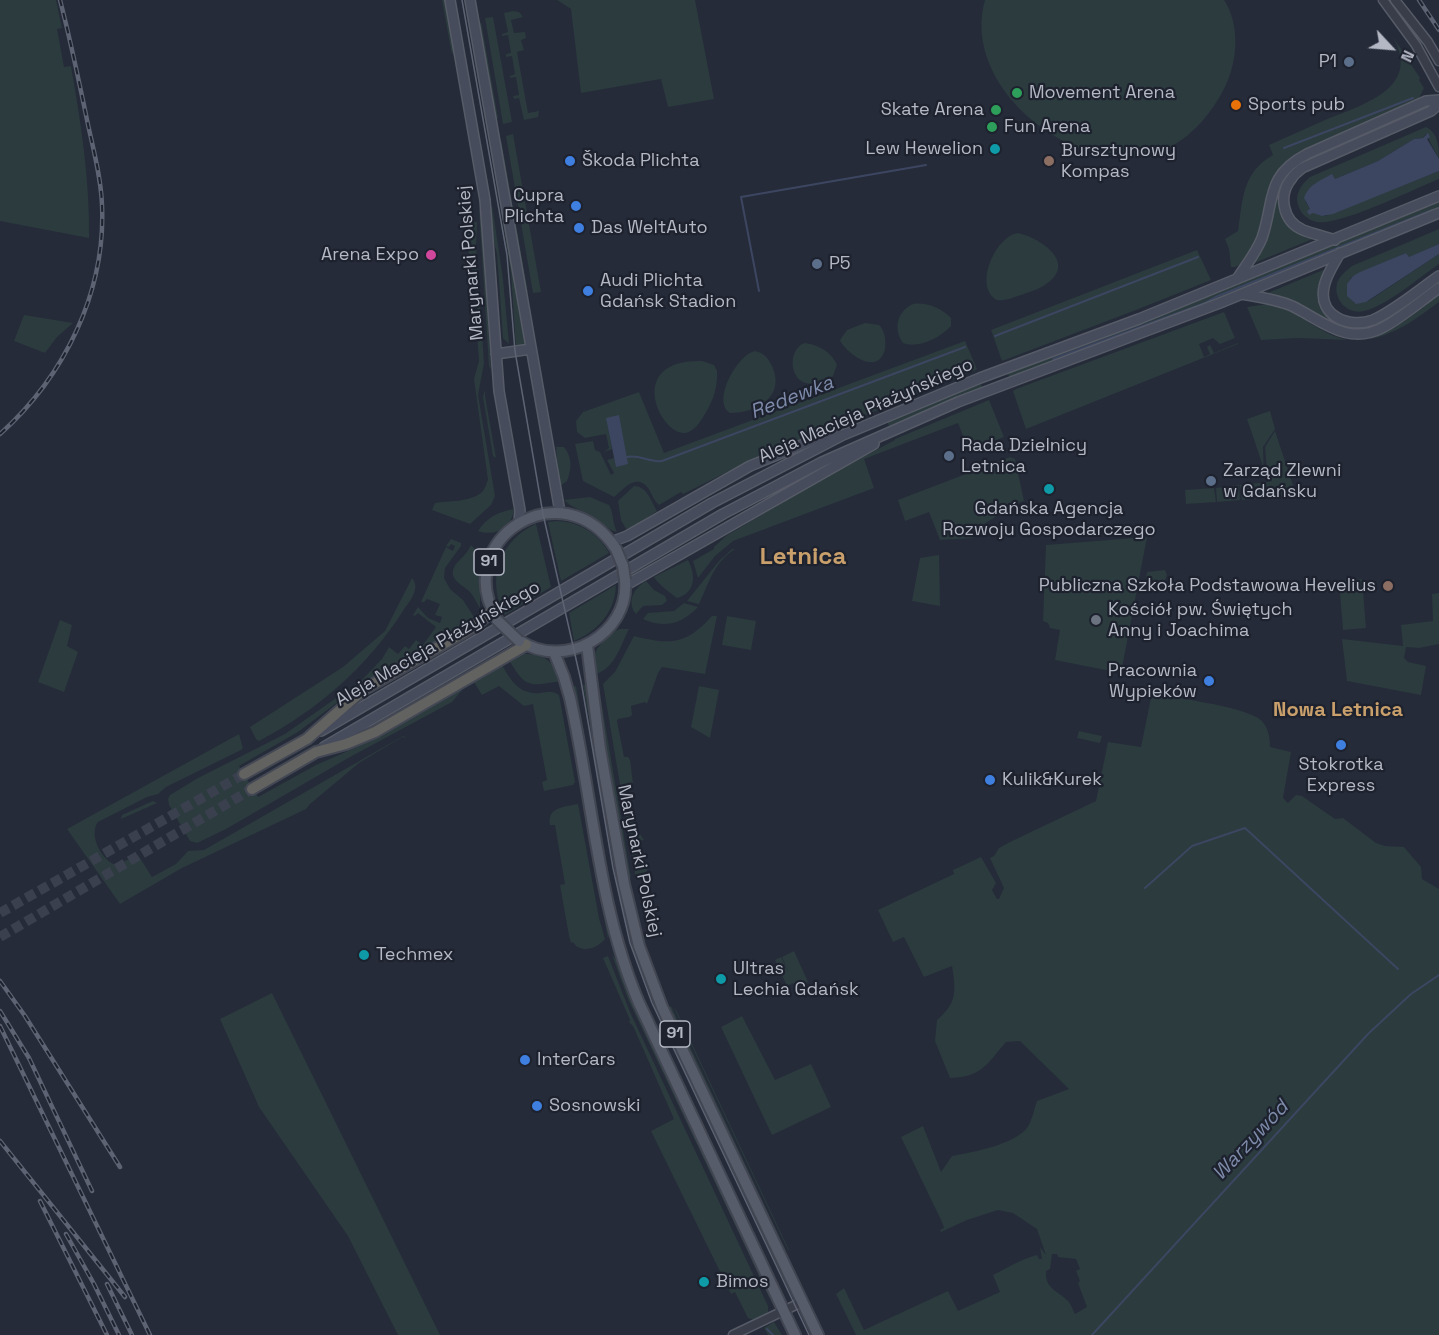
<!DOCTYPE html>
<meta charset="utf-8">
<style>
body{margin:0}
#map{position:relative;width:1439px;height:1335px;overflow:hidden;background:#252b39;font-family:"Space Grotesk",sans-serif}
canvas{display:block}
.north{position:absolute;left:1361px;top:18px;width:60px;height:60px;-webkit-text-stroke:4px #1d222e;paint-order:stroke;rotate:116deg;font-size:16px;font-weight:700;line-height:24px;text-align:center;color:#b4b8c5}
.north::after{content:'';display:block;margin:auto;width:21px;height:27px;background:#b4b8c5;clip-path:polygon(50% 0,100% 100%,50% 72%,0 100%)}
</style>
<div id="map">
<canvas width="1439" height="1335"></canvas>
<div class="north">N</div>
</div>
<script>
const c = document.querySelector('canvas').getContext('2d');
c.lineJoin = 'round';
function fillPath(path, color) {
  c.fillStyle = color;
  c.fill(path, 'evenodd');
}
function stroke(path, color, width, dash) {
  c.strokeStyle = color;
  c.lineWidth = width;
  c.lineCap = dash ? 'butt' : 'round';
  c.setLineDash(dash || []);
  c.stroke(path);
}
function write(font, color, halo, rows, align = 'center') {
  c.font = font + ' "Space Grotesk",sans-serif';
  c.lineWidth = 4.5;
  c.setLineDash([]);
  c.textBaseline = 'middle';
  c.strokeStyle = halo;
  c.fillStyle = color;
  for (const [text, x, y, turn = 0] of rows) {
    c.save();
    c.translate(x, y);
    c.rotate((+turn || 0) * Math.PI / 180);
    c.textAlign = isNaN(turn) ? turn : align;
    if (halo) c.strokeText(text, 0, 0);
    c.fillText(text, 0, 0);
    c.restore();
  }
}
fillPath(new Path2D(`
 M0,0H56L62,28L57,29L64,67L71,66C81,123 90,181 89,238L0,221Z
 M442,0H446L454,49L452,55Z
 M557,0H695L714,99L668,107L661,79L581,93L571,9Z
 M985,0H1224C1239,22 1238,56 1228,80C1216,109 1191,140 1161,151C1079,182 959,89 985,0Z
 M513,11L519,12L523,17L511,20L514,33L525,32L526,38L521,40L524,50L517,52L528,113L539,111L538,117L524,120L519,98L514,99L513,96L519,95L516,77L510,78V76L515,74L512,56L506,57V54L511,53L508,35L502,36V34L508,32L504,13Z
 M493,17L512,122L503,124L485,18Z
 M481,21L498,118H496L479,27Z
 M1389,31L1420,78L1419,80L1424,88L1417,102L1302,152C1262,171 1270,202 1257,238C1253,249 1246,257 1239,265L1235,267H1231L1229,249L1225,239L1238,231C1243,198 1242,173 1273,155L1269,145C1288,137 1306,128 1325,120C1364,104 1427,87 1389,31Z
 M1426,106L1427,108C1398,120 1370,132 1342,145C1326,152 1306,158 1293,170C1281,180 1275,196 1280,211C1286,227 1299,235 1315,238L1252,264C1271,240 1266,208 1281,182C1295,155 1394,120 1426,106Z
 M1426,127C1438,133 1439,146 1439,159L1426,134L1423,138L1414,139L1378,161L1335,179L1305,201L1313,213L1325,216L1439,171V179C1414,189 1340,226 1317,222C1306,220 1298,211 1297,200C1297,190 1303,183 1310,177Z
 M513,134L541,292L533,293L506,136Z
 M501,139L528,293L525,289L500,146Z
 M1439,202V209C1297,268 1154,324 1009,377L1008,373L1120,332Z
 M500,204L502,206L526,343L525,345L516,348L511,273Z
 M492,205L503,279L509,344L503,338L497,254L492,234L490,208Z
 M479,209L482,217L491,370L489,366Z
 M477,222L476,246L484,363L478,395L495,496L491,505L470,524L432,510L435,503C448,501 469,502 481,493C485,490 486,484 488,480L474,379L479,361L476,317L478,304L464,224Z
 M1439,229V244L1408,258L1406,253L1353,276L1350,279L1354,303H1362L1370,300L1439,254V264C1420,277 1385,307 1364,311C1348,315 1333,300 1337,283C1340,275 1346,271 1352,266Z
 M1018,233C1038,237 1076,261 1049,282C1042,288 1032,291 1024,294C1015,297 1006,301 997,300C973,287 995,236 1018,233Z
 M1197,250L1211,280L1136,310L1002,361L991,330Z
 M1328,268C1320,282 1315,296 1324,311C1351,355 1412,298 1439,280V282C1426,291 1413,300 1400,309C1370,330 1353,338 1319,317C1301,306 1285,296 1263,295Z
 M1439,295V302C1416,319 1394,336 1364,340C1394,334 1416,311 1439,295Z
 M913,304C927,302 941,308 951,318V326C940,338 918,349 903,343C893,329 897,311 913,304Z
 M1268,304C1298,309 1319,335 1348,340L1298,338L1261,340L1247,307Z
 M1224,312L1235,338L1220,344L1213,338L1199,344L1204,357L1210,354L1207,347L1210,345L1214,353L1238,343V344L1026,429L1013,391L1016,389Z
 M24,315L73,323L57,337L45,353L14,341Z
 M865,323L879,325C887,332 889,355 877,361C865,367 844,350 840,340L847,330Z
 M965,341L977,369L974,371L841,425L761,455L683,494L681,492L659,505C654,501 652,494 648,488C636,473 624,489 614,497L583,481L575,444L593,441L595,450L600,452L611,475L614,473L607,460L614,458L616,467L606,418L612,449L604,452L609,448L606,434L585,438L577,432L576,421L583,412L639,392L664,453Z
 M804,343C817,344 832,352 837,365L833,376C792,403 782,353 804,343Z
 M755,351C764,353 768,358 772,366C786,396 757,413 730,413C711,401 738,354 755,351Z
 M702,361L714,365L717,371C718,386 713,402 705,414C701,421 694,432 685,433C660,435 624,359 702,361Z
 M981,383L982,387L889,426L887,421Z
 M485,390V396L496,458L493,456L483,397Z
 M989,400L1004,437L969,451L958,423L864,459L874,488L733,541L715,556L698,578L693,561L714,549V547L726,536L831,474L895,440V439Z
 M1270,411L1275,429L1263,447L1264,480L1263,466L1247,419Z
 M1275,431L1294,488L1293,492L1289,495L1242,500L1240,485L1268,482L1265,447Z
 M556,447H564C572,456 572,470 567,481L559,487Z
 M1010,457L1015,459L1024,501L1015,504L972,532L973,538L940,540L929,512L905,521L898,500Z
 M1239,485L1240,500L1217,502L1216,488Z
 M634,486C647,486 651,501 657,511L636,525L626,529L621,520L618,501Z
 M1214,488L1216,502L1186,504L1185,490Z
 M590,497L609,505C614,513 612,522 617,532C608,530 603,523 595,518C585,511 573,509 564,500Z
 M514,509C512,528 495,537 478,531C487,517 498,512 514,509Z
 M557,521C579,522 598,533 609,553L561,581L548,522Z
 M536,524L551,587L505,615C485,580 500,540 536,524Z
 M1147,537L1121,673L1055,660L1060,630L1050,628L1048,623L1043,621L1046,545Z
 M451,539L461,543V546L445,568L444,578L450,589L463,600L474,617L463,626L359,686L298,732L239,766L258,797L316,765L380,737L502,665C511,681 520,695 540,693C548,692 552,690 559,695L575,782L573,785L544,791L542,782L547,780L533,704L524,706L499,686L482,695L474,682L463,689L452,702L350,757L226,829L197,843L190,841L169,805L168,799L170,795L198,778L285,734L356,684L357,685L382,659L389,647L398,654L405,646L409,649L416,640L423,645L436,627L418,613L415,616L413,615L418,607L428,618L440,623L442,617L435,615L440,604L427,599L424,602H421L446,547L453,551L455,546L451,544L449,547L446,546Z
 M471,545L482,557L480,608C476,602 474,596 469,591C461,584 446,578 456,564C462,557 467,554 471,545Z
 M732,549H735C714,562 709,583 699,604L687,601L719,561Z
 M939,555L940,606L912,601L920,558Z
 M688,560C696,575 696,593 677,598C669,592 659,585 654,577Z
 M1165,570L1167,575L1164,583L1146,579L1147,572Z
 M412,578C421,588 410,601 403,611C368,666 318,710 259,741L256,739L250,727L343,667L385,631Z
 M1362,579L1366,628L1343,630L1339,581Z
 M646,581L654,590L665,596L667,601L662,605L643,606L636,614C626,602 634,588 646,581Z
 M616,585C615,612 598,631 574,641L569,613Z
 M1439,593V644L1419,648L1406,647L1404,658L1408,662L1426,666L1421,695L1347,681L1342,639L1403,646L1401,625L1433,621L1432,594Z
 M684,603L698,607C682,624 664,629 643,619L648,613L674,611Z
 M712,616H717L705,674L662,667L658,673L647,704L645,702L631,706L632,715L629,717L618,719L617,721L624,757H628L630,760L633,783L626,786L635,832L640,834L644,840L640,841L645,869H648L644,875L636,879L603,684L615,672L634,636C670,645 686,645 712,616Z
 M727,616L756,621L751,650L722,645Z
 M60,620L72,625L67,646L78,652L64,692L38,682Z
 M620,629H629C621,645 614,670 595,674C593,655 593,651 607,638C612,634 614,631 620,629Z
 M524,654C546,654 553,662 561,681C529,686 526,689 509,660Z
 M595,682H598L631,878L626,873L601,725Z
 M587,684L626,913L639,959L657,1006L786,1280L790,1289L788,1290L656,1007L634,950L621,901L583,685Z
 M576,686L614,905L629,961L650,1013L758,1243H756L634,981L614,911L582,729L572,687Z
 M699,686L719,690L710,738L691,727Z
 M1152,693C1178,699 1237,705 1258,718C1268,724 1270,737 1270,747L1291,752L1283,798L1288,803L1296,795L1302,796L1335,819L1343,818L1376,843L1385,846L1404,847L1421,867L1422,879L1439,889V1335H856L836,1294L844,1288L864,1330L948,1291L958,1311L1000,1292L993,1275C1009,1267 1021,1259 1037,1255L1039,1259H1042L1040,1247L1046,1255L1037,1229L1013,1213L998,1210L967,1220L941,1232L940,1230L944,1228L942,1222L901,1137L923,1126L941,1172L952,1156C973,1152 1013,1145 1027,1128C1032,1121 1034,1109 1037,1101L1069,1089L1020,1041L1006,1042C986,1065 982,1077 950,1078L935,1041L937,1020C957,1003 956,992 952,966L924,977L904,937L893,942L878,910L954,874L953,870L981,857L996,883L992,890L997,899H999L1004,888L990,858L994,856L999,848L1010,842L1096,801L1108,742L1141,747ZM1052,1254H1057L1058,1257L1076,1259L1080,1269L1076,1271L1080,1281L1078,1283L1087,1307L1075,1314C1073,1310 1071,1304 1068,1301C1057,1290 1045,1289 1046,1271L1050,1269Z
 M1079,731L1102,736L1100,743L1077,738Z
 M239,734L243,748L241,750L166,787L158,794L147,797L98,822C88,835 102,861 116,865L138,855L152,877L176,864L188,851L204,850L403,736L406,738L402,737L359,763L310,804L306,809L182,868L120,904L67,829Z
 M153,801L157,803L121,819L122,815Z
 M578,804L599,918L605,939C597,949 580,954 573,942L571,943L569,936L560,885L565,884L555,825H550C547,807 564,807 578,804Z
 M583,805L585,807L610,930L608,939Z
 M794,951L808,982L796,988L793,983L787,986L775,960L781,957L789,973L782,957Z
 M612,955L619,963L771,1299L769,1297L628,999Z
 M608,956L630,1012L768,1306V1312L754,1320L748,1318L735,1292L731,1294L651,1131L674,1119L633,1026L629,1022L630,1020L603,958Z
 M272,993L440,1335H398L348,1236L259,1107L220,1019Z
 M671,1006L786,1251L783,1252L668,1009Z
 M673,1006L677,1012L789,1250H788Z
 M742,1016L775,1080L811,1064L831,1107L772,1135L721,1027Z
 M774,1322L782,1335H768L764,1328Z`), '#2b3b3e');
fillPath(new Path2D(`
 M1428,133L1430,137L1427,139L1439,159V171L1333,214L1322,216L1313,213L1309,215L1307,211L1310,209L1304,198C1309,184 1320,181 1332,174L1335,179L1378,161L1414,139L1423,138Z
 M1439,244V254L1366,302L1356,304L1347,296V284L1353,276L1360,272L1406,253L1409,257Z
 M619,415L628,464L616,467L606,418Z`), '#3c4661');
stroke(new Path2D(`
 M1284,148L1413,98
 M759,291L741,197L926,165
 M995,336L1198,257
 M1053,359L1205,303L1218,296L1432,210
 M627,457C640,454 649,463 662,461L965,347
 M1145,888L1192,846L1245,828L1398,969
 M767,1329L773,1335
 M1092,1335L1368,1034L1411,994L1439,975`), '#3c4661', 2);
stroke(new Path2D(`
 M0,913L244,774
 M0,937L252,789`), '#3a404e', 10, [10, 5]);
const tertiary = new Path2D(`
 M1383,0L1416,45L1439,87
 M1395,0L1428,42L1439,61
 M733,1335L802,1302`);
const secondary = new Path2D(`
 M450,0L485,200L499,391L520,510L519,523
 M470,0L560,512
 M1335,240C1324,236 1313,234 1303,230C1282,221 1278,194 1292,178C1294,174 1299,171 1302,168L1431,111L1439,104
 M1340,253C1334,264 1326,275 1324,287C1318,316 1349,329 1373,320C1394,311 1420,289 1439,276
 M1237,279C1246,265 1256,253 1262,238C1275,200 1265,176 1307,154L1426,101L1439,100
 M1242,294C1258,297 1276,299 1292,306C1321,320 1347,346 1382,328C1400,319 1422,300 1439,288
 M496,354L531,349
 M611,542L627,536L750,466L826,435H841
 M626,585L874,444
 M321,731L712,503L843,435L980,378L1139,319L1439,196
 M324,747L723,514L822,462L958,402L1220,303L1439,213`);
const primary = new Path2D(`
 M497,619C450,540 562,467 616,549
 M520,641C564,670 630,635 625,580
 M587,645L600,749L624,884L639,946L662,1007L818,1335
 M554,652L564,677L570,698C593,800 598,907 639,1003L795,1335`);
const trunk = new Path2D(`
 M244,774L307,739L363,690L475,626L492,611
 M252,789L316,752L346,744L375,732L526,645`);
stroke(tertiary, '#565b67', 11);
stroke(secondary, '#565b67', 12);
stroke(primary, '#414652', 14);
stroke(trunk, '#434854', 14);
stroke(tertiary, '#383d49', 8);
stroke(secondary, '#474c5c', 9);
stroke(primary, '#565c69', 10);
stroke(trunk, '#626260', 10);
stroke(new Path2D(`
 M462,0L507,255L515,351L543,514L581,681L613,868L630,943L652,1003L809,1335`), '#5d6372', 1.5);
const rail = new Path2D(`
 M1419,0L1439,30
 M0,434C64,377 106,292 102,205C101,175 92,145 86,115C78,77 70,38 60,0
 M0,981L25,1016L120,1167
 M0,1011L29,1058L92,1191
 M0,1026L150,1335
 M0,1141L125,1297
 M40,1201L107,1335
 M66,1234L94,1284L119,1335
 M107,1284L132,1335`);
stroke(rail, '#5d6372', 4.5);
stroke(rail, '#1d222e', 2, [7]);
const primaryBridge = new Path2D(`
 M616,549L623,566L625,580
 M497,620L519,641`);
stroke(primaryBridge, '#414652', 14, []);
stroke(primaryBridge, '#565c69', 10);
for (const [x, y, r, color] of [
 [1349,62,6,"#5c6f8a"],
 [1017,93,6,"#2e9e5b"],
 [1236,105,6,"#e8710a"],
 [996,110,6,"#2e9e5b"],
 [992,127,6,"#2e9e5b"],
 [995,149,6,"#0f9aa8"],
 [570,161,6,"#3f7fe0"],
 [1049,161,6,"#8d6e63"],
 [576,206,6,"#3f7fe0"],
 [579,228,6,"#3f7fe0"],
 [431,255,6,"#d1479c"],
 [817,264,6,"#5c6f8a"],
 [588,291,6,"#3f7fe0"],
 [949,456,6,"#5c6f8a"],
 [1211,481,6,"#5c6f8a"],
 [1049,489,6,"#0f9aa8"],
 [1388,586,6,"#8d6e63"],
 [1096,620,6,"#6b7280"],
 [1209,681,6,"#3f7fe0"],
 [1341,745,6,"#3f7fe0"],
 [990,780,6,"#3f7fe0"],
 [364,955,6,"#0f9aa8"],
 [721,979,6,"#0f9aa8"],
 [525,1060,6,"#3f7fe0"],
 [537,1106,6,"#3f7fe0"],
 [704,1282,6,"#0f9aa8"]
]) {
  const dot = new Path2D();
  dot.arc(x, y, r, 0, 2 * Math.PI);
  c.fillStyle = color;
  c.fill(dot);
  stroke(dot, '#1d222e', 2);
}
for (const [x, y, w] of [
 [489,562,30],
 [675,1034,30]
]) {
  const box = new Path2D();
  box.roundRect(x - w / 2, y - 13, w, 26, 4.5);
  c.fillStyle = '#1d222e';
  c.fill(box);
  stroke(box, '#b4b8c5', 1.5);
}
write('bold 16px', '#b4b8c5', null, [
 ["91",489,562],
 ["91",675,1034]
]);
write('18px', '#b4b8c5', '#1d222e', [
 ["P1",1337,62,"right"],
 ["Movement Arena",1029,93],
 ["Sports pub",1248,105],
 ["Skate Arena",984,110,"right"],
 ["Fun Arena",1004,127],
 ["Lew Hewelion",983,149,"right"],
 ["Bursztynowy",1061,151],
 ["Kompas",1061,172],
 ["Škoda Plichta",582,161],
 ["Cupra",564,196,"right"],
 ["Plichta",564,217,"right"],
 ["Das WeltAuto",591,228],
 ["Arena Expo",419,255,"right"],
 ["P5",829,264],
 ["Audi Plichta",600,281],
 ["Gdańsk Stadion",600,302],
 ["Rada Dzielnicy",961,446],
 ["Letnica",961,467],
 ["Zarząd Zlewni",1223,471],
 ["w Gdańsku",1223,492],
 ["Gdańska Agencja",1049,509,"center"],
 ["Rozwoju Gospodarczego",1049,530,"center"],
 ["Publiczna Szkoła Podstawowa Hevelius",1376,586,"right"],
 ["Kościół pw. Świętych",1108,610],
 ["Anny i Joachima",1108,631],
 ["Pracownia",1197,671,"right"],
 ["Wypieków",1197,692,"right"],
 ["Stokrotka",1341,765,"center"],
 ["Express",1341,786,"center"],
 ["Kulik&Kurek",1002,780],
 ["Techmex",376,955],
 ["Ultras",733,969],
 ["Lechia Gdańsk",733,990],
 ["InterCars",537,1060],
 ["Sosnowski",549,1106],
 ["Bimos",716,1282]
], 'left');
write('18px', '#b4b8c5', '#1d222e', [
 ["Marynarki Polskiej",471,263,-95],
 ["Aleja Macieja Płażyńskiego",866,411,-24],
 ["Aleja Macieja Płażyńskiego",438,644,-30],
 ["Marynarki Polskiej",639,861,78]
]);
write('italic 20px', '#7e8baa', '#1d222e', [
 ["Redewka",792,398,-21],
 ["Warzywód",1251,1141,-47]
]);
write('bold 20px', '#c9a06b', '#1d222e', [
 ["Nowa Letnica",1338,711]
]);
write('bold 24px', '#c9a06b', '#1d222e', [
 ["Letnica",803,557]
]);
</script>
